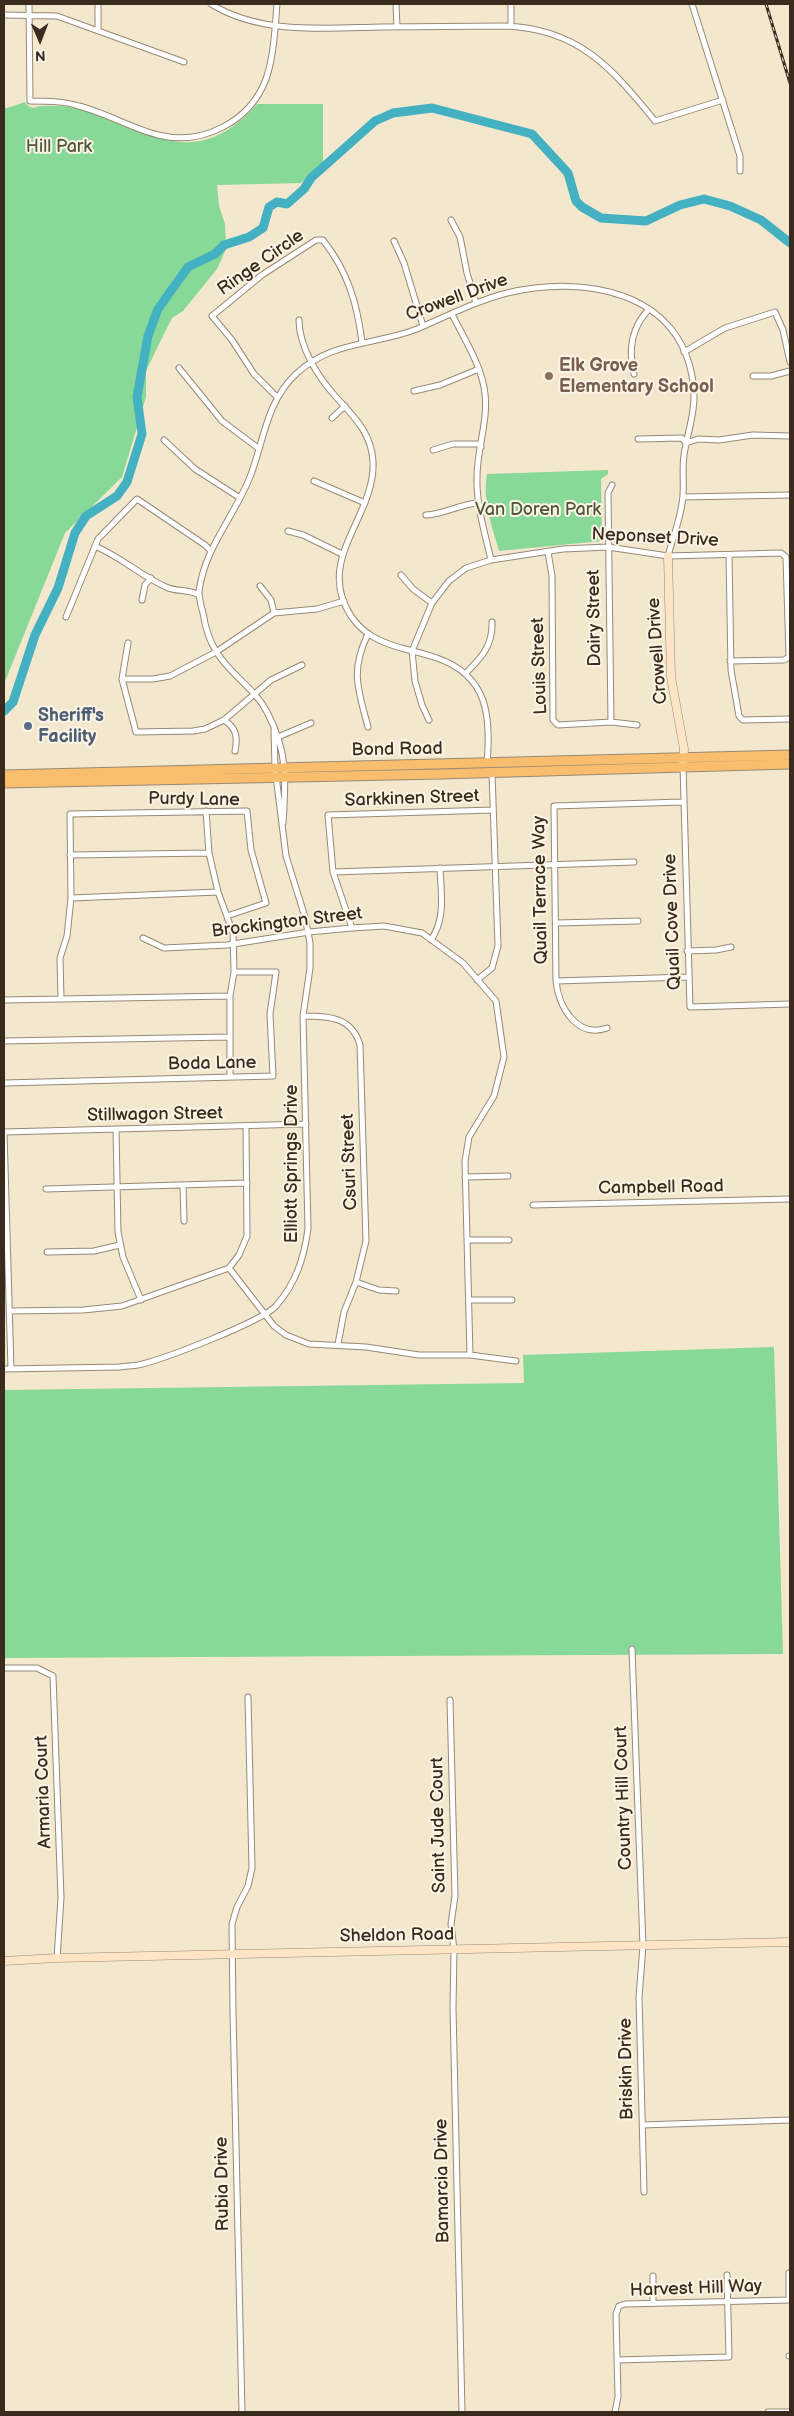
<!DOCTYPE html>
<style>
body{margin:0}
#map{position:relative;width:794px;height:2416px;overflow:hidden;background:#f3e8cd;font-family:"Balsamiq Sans",sans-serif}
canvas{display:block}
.frame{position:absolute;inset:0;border:5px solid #3b2a1e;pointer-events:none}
.north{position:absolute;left:15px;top:15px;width:50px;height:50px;-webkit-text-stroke:4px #fcf5e5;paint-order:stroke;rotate:179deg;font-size:14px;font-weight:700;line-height:20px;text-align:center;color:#3b2a1e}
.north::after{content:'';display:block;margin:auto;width:18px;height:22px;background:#3b2a1e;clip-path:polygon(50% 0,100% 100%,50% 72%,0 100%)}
</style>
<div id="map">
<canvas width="794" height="2416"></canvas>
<div class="frame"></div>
<div class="north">N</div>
</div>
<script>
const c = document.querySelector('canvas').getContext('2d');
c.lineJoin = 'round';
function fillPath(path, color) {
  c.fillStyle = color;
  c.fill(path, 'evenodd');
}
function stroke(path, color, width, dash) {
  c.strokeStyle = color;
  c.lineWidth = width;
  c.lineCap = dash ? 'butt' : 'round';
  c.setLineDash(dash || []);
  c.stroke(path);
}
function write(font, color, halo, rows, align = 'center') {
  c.font = font + ' "Balsamiq Sans",sans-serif';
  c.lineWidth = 4;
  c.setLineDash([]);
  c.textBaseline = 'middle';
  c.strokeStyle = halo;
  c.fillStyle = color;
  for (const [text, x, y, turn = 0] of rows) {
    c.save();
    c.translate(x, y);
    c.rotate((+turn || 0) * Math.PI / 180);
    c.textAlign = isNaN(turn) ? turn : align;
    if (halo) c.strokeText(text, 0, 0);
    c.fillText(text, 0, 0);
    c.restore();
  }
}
fillPath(new Path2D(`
 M25,102C27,104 28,106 30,107C34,109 38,106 42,106C54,105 68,106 80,109C150,129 193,175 257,104H323V163L301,183L217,185L219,206L225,224L226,249L217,269L183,311L172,318L160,342L146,371V397L122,477L65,533L4,684V109Z
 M608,470V474L601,479L602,541L499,551C492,526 482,500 487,474Z
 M774,1347L783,1654L4,1658V1390L524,1383L523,1355Z`), '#88d897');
stroke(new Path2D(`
 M4,711L13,702L35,635L58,588L75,533L86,516L117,496L127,482L142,434L137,397L148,336L158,309L188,267L215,254L224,245L249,237L263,228L269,207L277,202L287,204L304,189L311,178L375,121L393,113L432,108L532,134L568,173L576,201L582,207L601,218L646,221L680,205L704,199L730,206L761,220L790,243`), '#44b1c2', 9);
const street = new Path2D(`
 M29,4L30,101C47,101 63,101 79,106C106,113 131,128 158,135C202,146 250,122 266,79C274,56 275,28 277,4
 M98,4V30
 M211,4C261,35 325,28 382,27C423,27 464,26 504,26C578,28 612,68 655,121L723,100
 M396,4L397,27
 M511,4V26
 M692,4L740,156V171
 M4,15L57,16L184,62
 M451,220L460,237L467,273L476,303
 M394,241L404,263L423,326
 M452,314C463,337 479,361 484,387C490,418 477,446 477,477C476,505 485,533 491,560
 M299,320C299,347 318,377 336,397C354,417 371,432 373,461C376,517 314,559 351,616C363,634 380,642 401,648C413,651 425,654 437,658C489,676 491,718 487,764
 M684,352L725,328L775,312L783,330L790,362
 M179,368L222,421L258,448
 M634,374C628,350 632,327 649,309
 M753,376H771L790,371
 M414,391L440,385L479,369
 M277,397L254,374L232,340L212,316L262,275L316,240H323C348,272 357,303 362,342
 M332,418L345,406
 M638,439L682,438L686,443L698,439L719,440L753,435L790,436
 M164,440L195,469L240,498
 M433,450L453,444H479L481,447
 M314,481L365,503
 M683,497L790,495
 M426,515C445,514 460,504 478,503
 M288,531L303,535L342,554
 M95,546C121,557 141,576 166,587C176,592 190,589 199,595
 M548,552L552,576L553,720L558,725L611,722L637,725
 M729,555L731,670L739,716L743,720L790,719
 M401,575L413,589L432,603
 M260,586L271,600L274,613
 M142,600L145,585L151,578
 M66,617L98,539L137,499L205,545L210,550
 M128,643L122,679L136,732L193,731L205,729L224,720L271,680L302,665
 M465,674C481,658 493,646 492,622
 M122,679H153L170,676L216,652L274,613L317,609L344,601
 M224,720C236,728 238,736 235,751
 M429,720L422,705L415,681L412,651L432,603L449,581L466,568L491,560L563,549L608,547L668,556L781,553L786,557L789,657L784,660L730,661
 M611,722L608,493L612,485
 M368,727C358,689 350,671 368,634
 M278,737L311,723
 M683,766L690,1007L790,1004
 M206,811L209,853L218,892L233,933L234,972L230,996V1077
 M283,823C286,779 288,752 267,712C255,688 229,674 216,651C209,640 205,626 203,613C201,606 199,598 199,591C205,547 234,517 250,477C264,441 266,402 296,374C330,341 376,345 417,329C447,316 476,301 507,293C583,275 680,290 693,382C697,408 688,430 684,455C682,469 684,481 683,495C682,515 673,537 668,556
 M70,855L209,853
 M333,872L634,862
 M71,898L218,892
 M557,923L638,921
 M352,928L333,872L328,815L493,810
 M143,938L164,948L227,945L309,932L352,928L384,926L422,933L463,963L496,1001L504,1057L494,1096L469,1137L465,1161L470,1355
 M431,940C446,918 441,893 440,868
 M687,951L716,950L731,947
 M477,980L492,968L498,946L492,773
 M556,981L688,977
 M61,999L60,958L67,936L71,898L70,814L247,811L251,850L266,903L227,916
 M4,1000L230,996
 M303,1016C329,1016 352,1017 360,1045L366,1241L356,1282L344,1312L338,1344
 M607,1028C577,1039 558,1006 556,981L554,806L682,802
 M4,1041L229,1037
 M4,1083L273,1076L270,1014L276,972H234
 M116,1129L118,1232L123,1257L141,1300
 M4,1132L306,1124
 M4,1132L11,1369
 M465,1177L508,1176
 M183,1185L184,1221
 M46,1189L247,1183
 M533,1205L790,1199
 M467,1240H509
 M47,1252L94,1251L120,1245
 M229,1268L274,1326L286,1335L309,1344L366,1347L419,1355H470L516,1361
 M356,1282L379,1290L396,1291
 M469,1300H512
 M9,1311L83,1310L122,1306L229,1268L239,1255L247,1236L246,1126
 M4,1369L119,1367C125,1366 132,1366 138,1365C162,1360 261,1322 276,1306C296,1283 304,1258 308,1229L303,1016L310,968V943L305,917L286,856L275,768L274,730
 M632,1649L643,1946L639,1997L644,2192
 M4,1668H37L53,1676L61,1898L57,1958
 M450,1700L455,1896L451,1924L454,1950L453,2008L462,2412
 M642,2125L790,2120
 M653,2276V2303
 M789,2300V2273
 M789,2356H790
 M617,2360L729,2357L727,2275
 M242,2412L233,2012L232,1924L237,1907L248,1886L252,1868L248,1697
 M615,2412L618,2397L616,2314L619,2306L625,2304L790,2300
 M768,2412H790`);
const secondary = new Path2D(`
 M668,556L671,677L684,749L683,766
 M4,1961L57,1958L790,1942`);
const primary = new Path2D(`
 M4,775L790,755
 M4,783L441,774L790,764`);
stroke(street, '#978976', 7);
stroke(secondary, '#978976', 9);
stroke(primary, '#978976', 11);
stroke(street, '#fff', 5);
stroke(secondary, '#fde5c5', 8);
stroke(primary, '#f9be6d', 9);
const rail = new Path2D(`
 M766,4L790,83`);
stroke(rail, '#3b2a1e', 3);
stroke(rail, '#fcf5e5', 1, [4]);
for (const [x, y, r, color] of [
 [549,376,5,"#8d6e63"],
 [28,726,5,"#5c6f8a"]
]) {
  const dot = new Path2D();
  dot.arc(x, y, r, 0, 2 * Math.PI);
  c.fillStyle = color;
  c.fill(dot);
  stroke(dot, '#fcf5e5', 2);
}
write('18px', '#4e563c', '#fcf5e5', [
 ["Hill Park",59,147],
 ["Van Doren Park",538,510]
]);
write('18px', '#3b2a1e', '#fcf5e5', [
 ["Ringe Circle",261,263,-35],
 ["Crowell Drive",457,298,-20],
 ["Neponset Drive",655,538,3],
 ["Dairy Street",595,618,-91],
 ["Crowell Drive",658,651,-94],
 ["Louis Street",540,666,-92],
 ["Bond Road",397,750,-1],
 ["Sarkkinen Street",412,799,-2],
 ["Purdy Lane",194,800,1],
 ["Quail Terrace Way",541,890,-91],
 ["Quail Cove Drive",673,922,-92],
 ["Brockington Street",287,923,-7],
 ["Boda Lane",212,1064,-1],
 ["Stillwagon Street",155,1115,-1],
 ["Csuri Street",350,1162,-92],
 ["Elliott Springs Drive",292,1164,-90],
 ["Campbell Road",661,1188,-1],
 ["Armaria Court",44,1792,-92],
 ["Country Hill Court",624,1798,-92],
 ["Saint Jude Court",439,1825,-91],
 ["Sheldon Road",397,1936,-1],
 ["Briskin Drive",627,2069,-91],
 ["Bamarcia Drive",443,2181,-91],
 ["Rubia Drive",223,2184,-91],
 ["Harvest Hill Way",696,2289,-2]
]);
write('bold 18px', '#785e54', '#fcf5e5', [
 ["Elk Grove",559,366],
 ["Elementary School",559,387]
], 'left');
write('bold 18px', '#4e5e75', '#fcf5e5', [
 ["Sheriff's",38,716],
 ["Facility",38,737]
], 'left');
</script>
